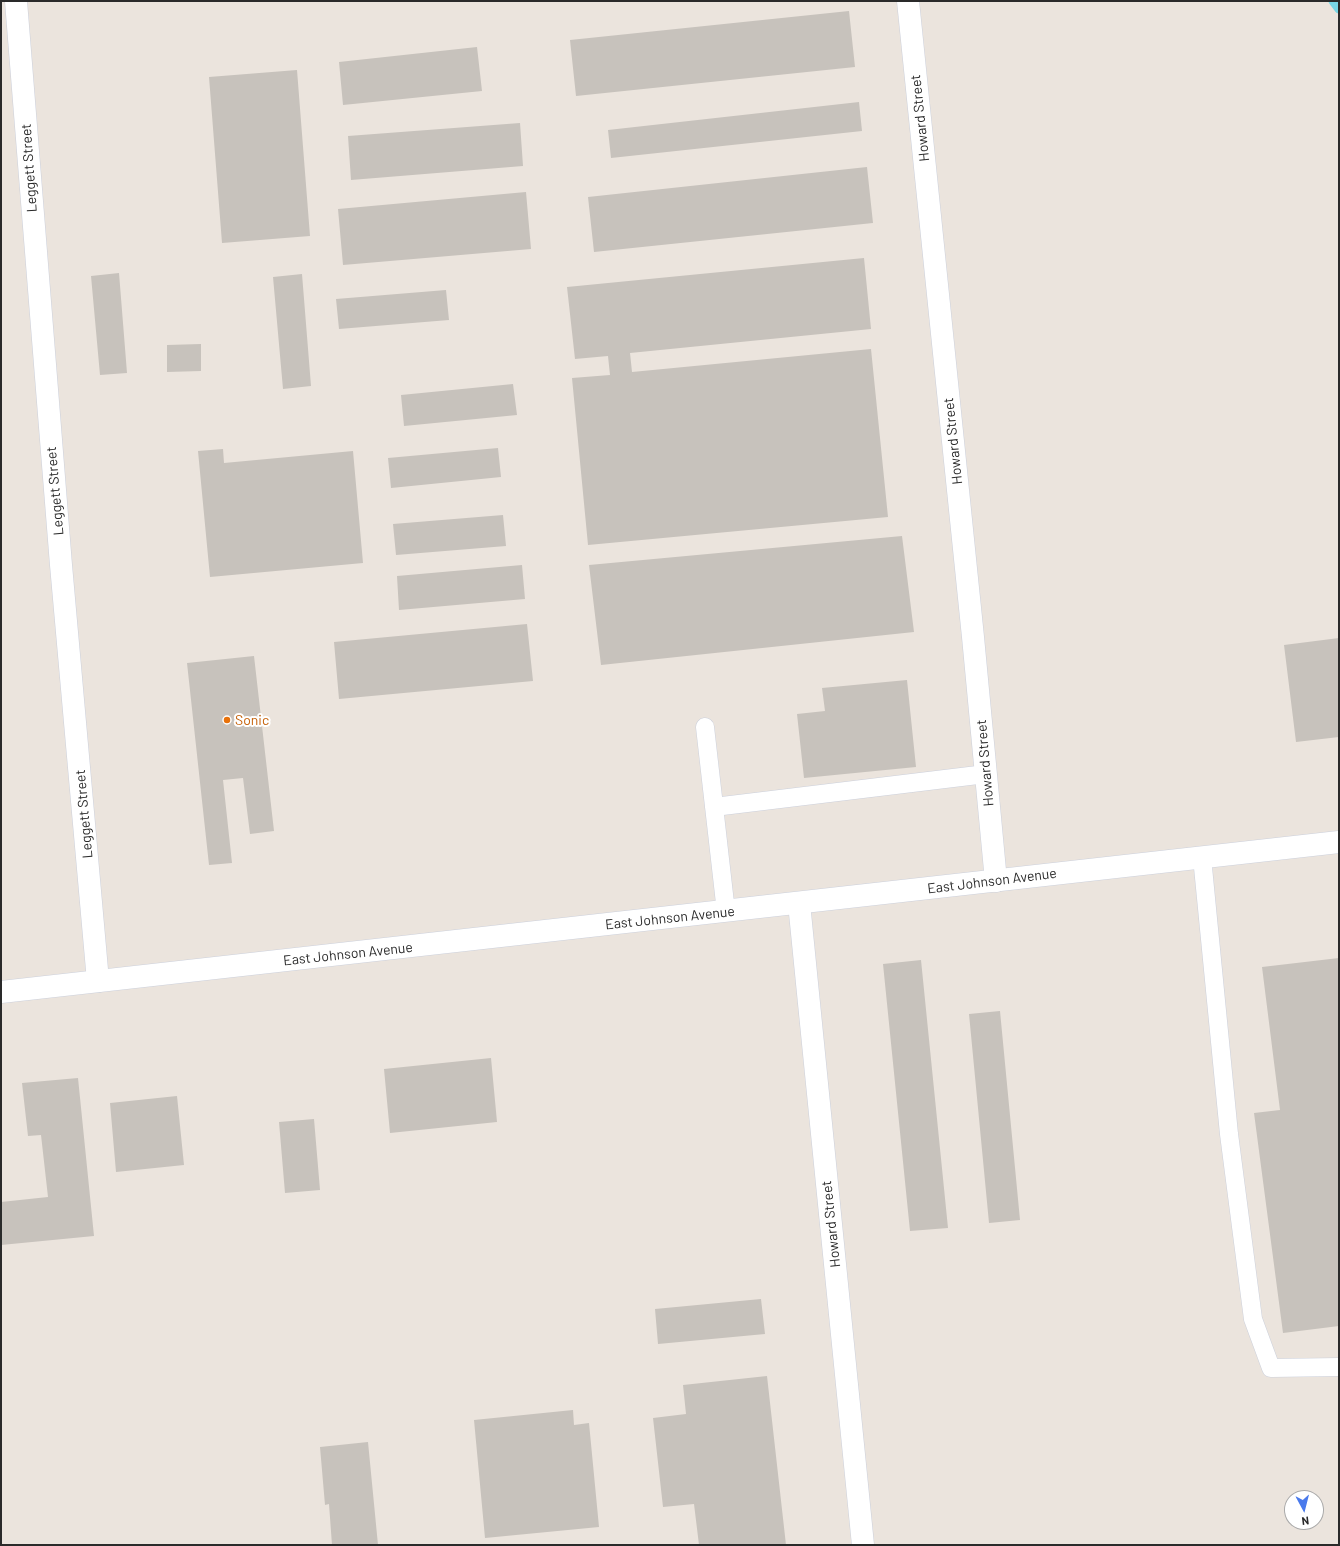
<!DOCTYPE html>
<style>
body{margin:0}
#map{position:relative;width:1340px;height:1546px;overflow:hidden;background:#ebe4dd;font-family:Barlow,sans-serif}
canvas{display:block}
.frame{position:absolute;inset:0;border:2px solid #2a2a2a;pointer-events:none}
.north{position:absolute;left:1284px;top:1490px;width:40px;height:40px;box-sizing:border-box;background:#fff;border:1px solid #aaa;border-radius:50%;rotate:173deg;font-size:11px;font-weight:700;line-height:16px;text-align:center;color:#2a2a2a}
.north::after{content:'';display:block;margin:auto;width:14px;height:18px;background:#4a7aec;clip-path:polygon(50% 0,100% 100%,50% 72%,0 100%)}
</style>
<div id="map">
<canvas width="1340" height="1546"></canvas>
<div class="frame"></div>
<div class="north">N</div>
</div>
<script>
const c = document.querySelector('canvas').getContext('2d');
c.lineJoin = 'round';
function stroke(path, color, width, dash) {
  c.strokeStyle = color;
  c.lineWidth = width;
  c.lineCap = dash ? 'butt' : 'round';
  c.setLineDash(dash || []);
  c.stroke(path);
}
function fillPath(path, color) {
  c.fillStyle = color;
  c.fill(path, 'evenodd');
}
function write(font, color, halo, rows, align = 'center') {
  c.font = font + ' Barlow,sans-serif';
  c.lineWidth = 4;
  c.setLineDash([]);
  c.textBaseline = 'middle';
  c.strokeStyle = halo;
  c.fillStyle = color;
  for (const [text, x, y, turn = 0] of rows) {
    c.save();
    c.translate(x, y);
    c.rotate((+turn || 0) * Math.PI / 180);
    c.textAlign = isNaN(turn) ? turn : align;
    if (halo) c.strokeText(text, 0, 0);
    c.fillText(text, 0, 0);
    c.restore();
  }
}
stroke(new Path2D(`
 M1333,1L1339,9`), '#78d5e5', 9);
fillPath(new Path2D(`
 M849,11L855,67L576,96L570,40Z
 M477,47L482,91L343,105L339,62Z
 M297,70L310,236L222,243L209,77Z
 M859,102L862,131L611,158L608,130Z
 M520,123L523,166L351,180L348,136Z
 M867,167L873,223L594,252L588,197Z
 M526,192L531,249L343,265L338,209Z
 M864,258L871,329L630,353L632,372L871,349L888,517L588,545L572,378L610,375L608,356L575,359L567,287Z
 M119,273L127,373L100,375L91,276Z
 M302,274L311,386L283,389L273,277Z
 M446,290L449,320L339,329L336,299Z
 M201,344V371L167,372V345Z
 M513,384L517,415L404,426L401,395Z
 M498,448L501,477L391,488L388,458Z
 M223,449L224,463L353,451L363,563L210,577L198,451Z
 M503,515L506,546L396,555L393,524Z
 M902,536L914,632L601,665L589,565Z
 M522,565L525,599L399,610L397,576Z
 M527,624L533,681L339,699L334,642Z
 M1339,638V737L1296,742L1284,645Z
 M254,656L274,831L250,834L243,778L223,780L232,863L209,865L187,663Z
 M907,680L916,767L804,778L797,714L825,711L822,688Z
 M1339,958V1326L1283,1333L1254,1113L1280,1110L1262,967Z
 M921,960L948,1228L910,1231L883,964Z
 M1000,1011L1020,1220L989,1223L969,1014Z
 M491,1058L497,1122L390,1133L384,1069Z
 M78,1078L94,1236L1,1245V1202L48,1197L41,1135L28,1136L22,1083Z
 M177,1096L184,1165L116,1172L110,1103Z
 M314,1119L320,1190L285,1193L279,1122Z
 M761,1299L765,1334L658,1344L655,1309Z
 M767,1376L786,1545H699L694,1504L663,1507L653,1418L686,1414L683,1385Z
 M573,1410L574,1425L589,1423L599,1527L485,1538L474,1420Z
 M368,1442L378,1545H332L329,1504L325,1505L320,1447Z`), '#c7c2bc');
const lane = new Path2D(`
 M705,727L726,912
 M714,807L986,774
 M1202,857L1229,1134L1253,1319L1271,1368L1339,1367`);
const street = new Path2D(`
 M16,1L61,565L98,981
 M908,1L973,637L996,881
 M799,903L863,1545`);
const secondary = new Path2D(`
 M1,992L1339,842`);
stroke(lane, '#ccd0db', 19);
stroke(street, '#ccd0db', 23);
stroke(secondary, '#ccd0db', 23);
stroke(lane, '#fff', 18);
stroke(street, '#fff', 22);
stroke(secondary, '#fff', 22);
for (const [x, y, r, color] of [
 [227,720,4,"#e8710a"]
]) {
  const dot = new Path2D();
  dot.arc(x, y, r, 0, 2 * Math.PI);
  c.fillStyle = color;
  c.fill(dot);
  stroke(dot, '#fff', 1.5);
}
write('14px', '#2a2a2a', '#fff', [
 ["Howard Street",920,118,-96],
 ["Leggett Street",29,168,-94],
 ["Howard Street",953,441,-96],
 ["Leggett Street",55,491,-95],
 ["Howard Street",985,763,-95],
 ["Leggett Street",84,814,-95],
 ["East Johnson Avenue",992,881,-7],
 ["East Johnson Avenue",670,918,-6],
 ["East Johnson Avenue",348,954,-6],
 ["Howard Street",831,1224,-96]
]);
write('14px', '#c56008', '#fff', [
 ["Sonic",235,720]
], 'left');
</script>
